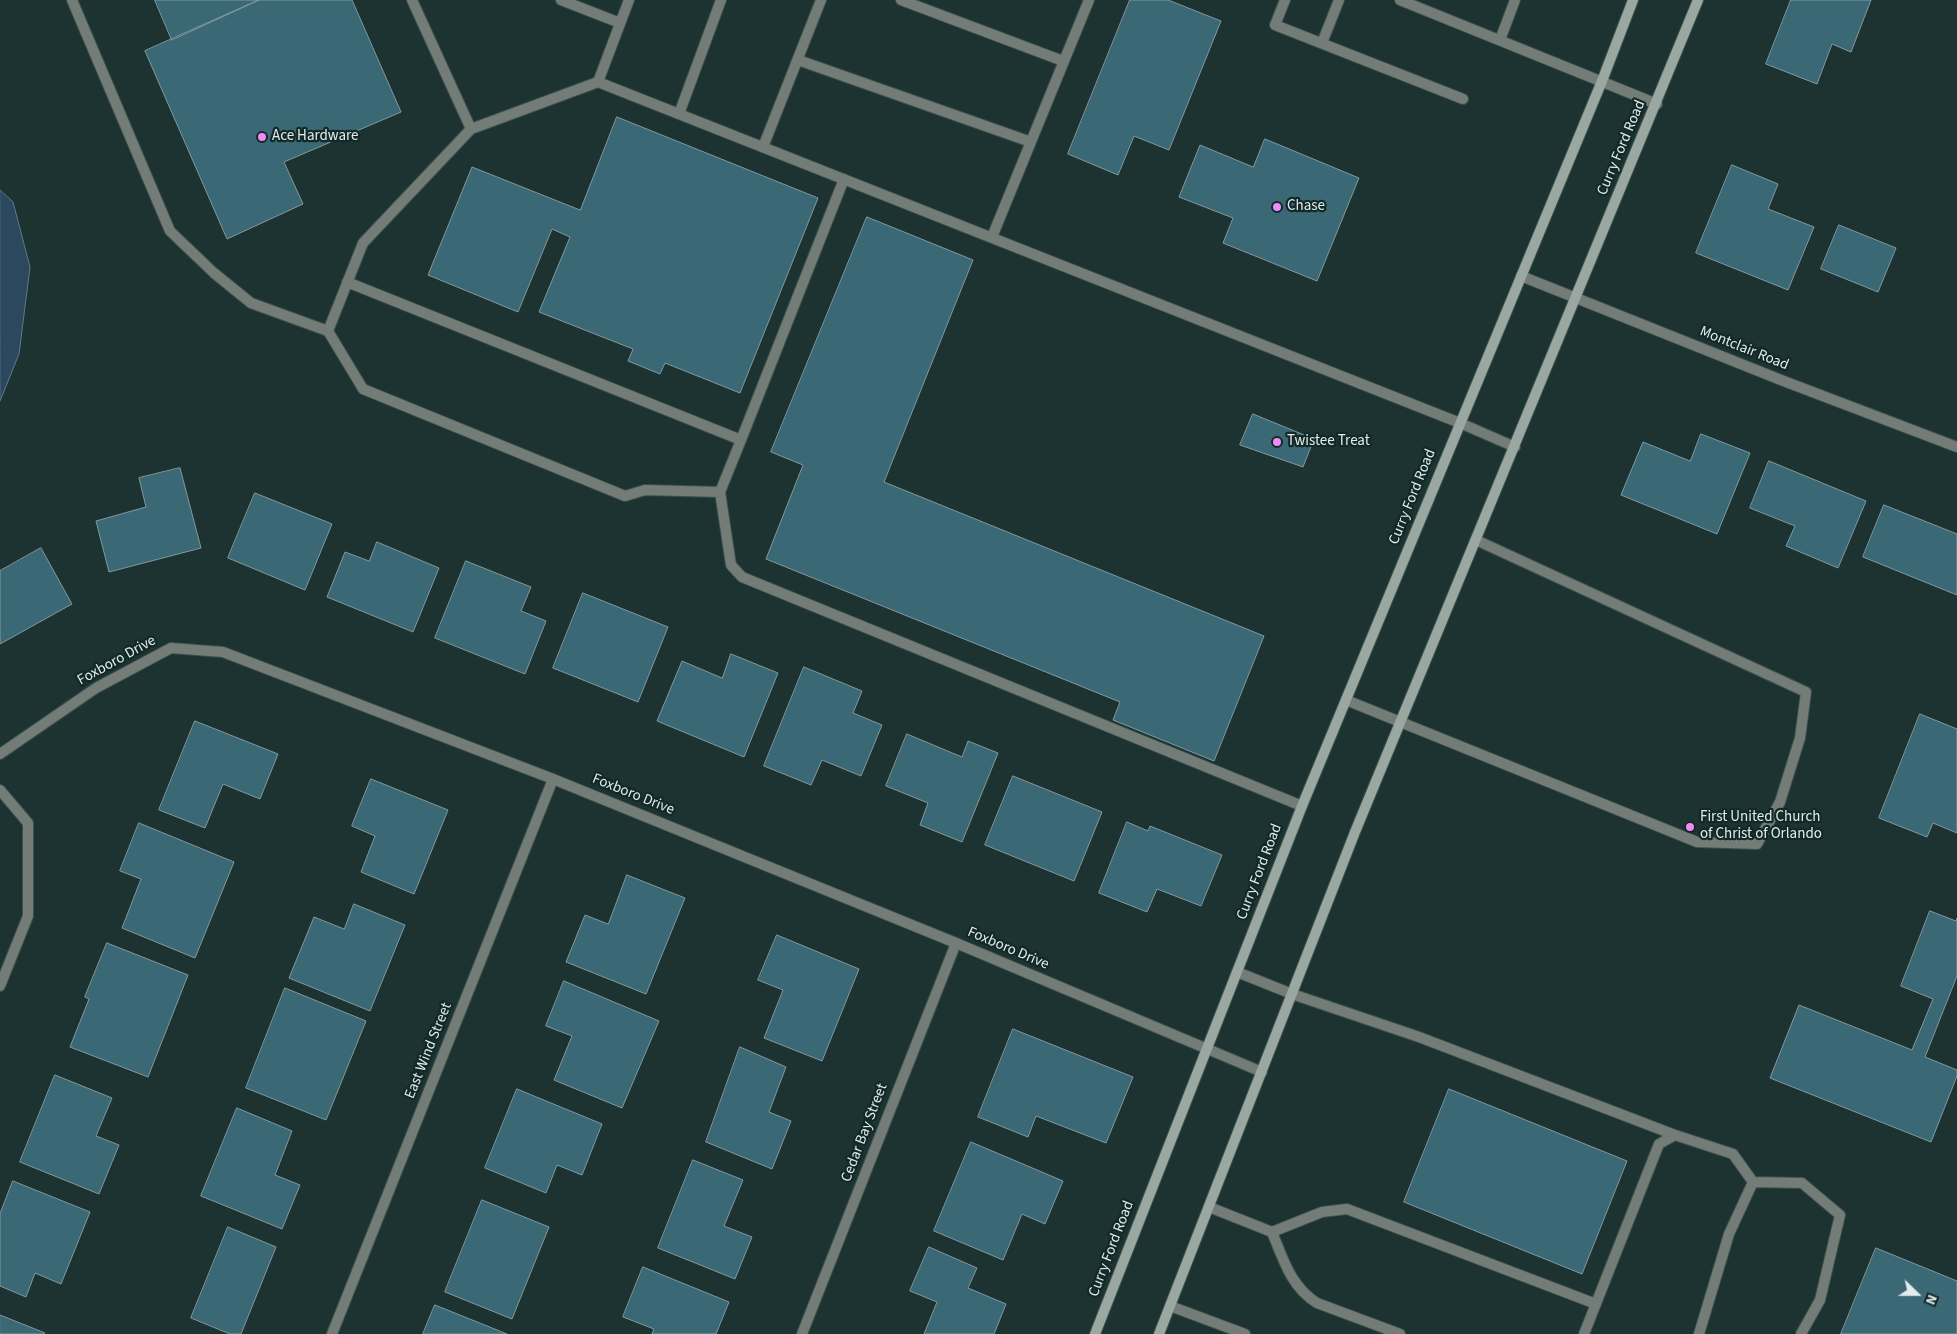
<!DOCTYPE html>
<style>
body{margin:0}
#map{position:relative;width:1957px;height:1334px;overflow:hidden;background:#1d3331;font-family:"Source Sans 3",sans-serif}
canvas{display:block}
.north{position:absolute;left:1892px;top:1269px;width:50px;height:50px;-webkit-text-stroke:4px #132927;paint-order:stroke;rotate:112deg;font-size:14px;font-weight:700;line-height:20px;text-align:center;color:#e0edec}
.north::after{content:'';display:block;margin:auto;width:18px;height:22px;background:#e0edec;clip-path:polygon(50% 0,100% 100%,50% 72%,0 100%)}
</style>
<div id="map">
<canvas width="1957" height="1334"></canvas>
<div class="north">N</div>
</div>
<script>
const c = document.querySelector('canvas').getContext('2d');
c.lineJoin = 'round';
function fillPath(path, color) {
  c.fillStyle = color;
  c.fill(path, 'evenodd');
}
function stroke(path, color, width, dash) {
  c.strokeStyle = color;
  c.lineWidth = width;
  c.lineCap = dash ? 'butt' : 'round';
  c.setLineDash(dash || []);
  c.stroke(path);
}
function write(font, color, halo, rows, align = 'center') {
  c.font = font + ' "Source Sans 3",sans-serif';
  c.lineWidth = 4.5;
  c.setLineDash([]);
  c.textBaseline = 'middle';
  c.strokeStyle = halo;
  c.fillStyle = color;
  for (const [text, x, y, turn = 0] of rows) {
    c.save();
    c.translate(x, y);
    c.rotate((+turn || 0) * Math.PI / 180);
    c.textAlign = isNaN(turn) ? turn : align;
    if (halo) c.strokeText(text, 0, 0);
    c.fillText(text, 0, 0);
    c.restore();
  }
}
const water = new Path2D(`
 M0,190L13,202L30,267L19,354L0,401Z`);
fillPath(water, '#2b485f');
stroke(water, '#617a89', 1);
const building = new Path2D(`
 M155,0H259L172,40Z
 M259,0H352L401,112L284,162L303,204L227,239L145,51Z
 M1130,0H1168L1221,21L1169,150L1134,136L1118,175L1068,154Z
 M1791,0H1871L1851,52L1832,44L1817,84L1766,64Z
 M617,117L818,198L740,393L665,363L660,374L628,361L633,349L539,312L570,237L552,229L518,312L428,275L472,167L580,210Z
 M1265,139L1359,178L1317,281L1223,243L1233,218L1179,197L1200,145L1253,167Z
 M1732,165L1778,184L1768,209L1814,227L1788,290L1696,253Z
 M867,217L973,260L884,482L1264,636L1214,761L1113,720L1120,702L766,559L803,465L771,452Z
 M1839,225L1896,248L1878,292L1821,269Z
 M1253,414L1314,439L1303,467L1240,445Z
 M1701,434L1750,453L1717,534L1621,495L1643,442L1690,461Z
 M1769,461L1866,501L1838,568L1786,546L1795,526L1750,508Z
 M180,468L201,548L109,572L96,521L146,507L139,478Z
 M255,493L332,524L305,590L228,558Z
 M1884,505L1957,534V595L1863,557Z
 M377,542L439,568L413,632L327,597L345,552L369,561Z
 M41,548L72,604L0,644V571Z
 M466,561L531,587L521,611L546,621L525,674L435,638Z
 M583,593L668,627L638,702L553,668Z
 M731,654L778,673L744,757L657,721L682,661L722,678Z
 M804,667L862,691L853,713L882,725L861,776L822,760L811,785L764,766Z
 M1920,714L1957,729V833L1933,823L1927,837L1879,818Z
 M195,721L278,754L260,799L223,784L205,828L159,810Z
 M907,734L962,757L968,741L998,753L962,842L920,825L928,803L886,786Z
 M1013,776L1102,812L1074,881L985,845Z
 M371,779L448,810L414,894L361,872L375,836L352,826Z
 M1127,822L1148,831L1150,826L1222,855L1201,906L1157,889L1147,912L1099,893Z
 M139,823L234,862L195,958L122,928L141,879L120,871Z
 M627,875L685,898L646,994L566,962L585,915L608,924Z
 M354,904L405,925L370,1011L289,978L314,917L344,929Z
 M1930,911L1956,921L1957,918V976L1925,1057L1957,1070V1076L1931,1142L1770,1078L1799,1005L1912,1050L1933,999L1901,986Z
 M777,935L859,969L822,1061L764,1038L783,990L758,980Z
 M107,943L188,975L148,1077L70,1047L89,999L85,997Z
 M564,981L659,1021L622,1108L554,1080L572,1036L546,1026Z
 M285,988L366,1021L326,1120L246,1088Z
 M1013,1029L1133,1077L1106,1143L1036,1116L1028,1137L978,1117Z
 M740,1047L786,1067L769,1112L791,1121L772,1169L706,1142Z
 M55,1075L112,1098L96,1136L119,1145L99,1194L20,1162Z
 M517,1089L602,1124L582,1175L557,1165L546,1193L485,1168Z
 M1449,1089L1627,1161L1582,1274L1404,1202Z
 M237,1108L292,1131L275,1175L300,1185L282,1229L201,1196Z
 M971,1142L1063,1181L1045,1224L1022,1214L1003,1260L934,1231Z
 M693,1160L743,1180L724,1226L752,1237L735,1279L658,1248Z
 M13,1181L90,1212L61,1284L35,1273L26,1297L0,1286V1214Z
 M482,1200L549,1227L512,1319L445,1292Z
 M228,1227L276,1247L241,1334H230L191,1318Z
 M929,1247L977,1268L968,1288L1006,1304L994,1334H924L937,1302L910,1291Z
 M1876,1248L1957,1281V1334H1841Z
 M643,1267L729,1302L716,1334H652L654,1329L623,1317Z
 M435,1305L507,1334H423Z
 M0,1315L45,1333L44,1334H0Z`);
fillPath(building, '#3b6875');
stroke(building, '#8299a0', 1);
const lane = new Path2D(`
 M72,0L170,231L214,273L251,303L328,331L363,389L625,496L645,490L720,492L731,565L742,577L1302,806
 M412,0L471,129
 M561,0L620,23
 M901,0L1063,61
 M1285,0L1275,25L1463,99
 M1400,0L1657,104
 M1500,40L1515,0
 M1322,43L1339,0
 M798,60L1031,142
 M598,82L1460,423
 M679,114L721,0
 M763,147L821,0
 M992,237L1089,0
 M347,282L741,440L720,492
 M328,331L363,243L471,129L598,82L629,0
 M741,440L844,179
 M1346,700L1697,842L1757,844L1780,802L1800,738L1806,692L1476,540
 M1292,994L1419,1037L1675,1135
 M1753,1182L1802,1183L1840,1215L1820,1300L1801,1334
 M1209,1207L1272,1232L1322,1212L1347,1209L1596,1304
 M1272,1232C1283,1259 1291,1287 1317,1303L1400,1334
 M1170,1306L1245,1334
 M1584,1334L1659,1144L1675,1135L1733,1154L1753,1182
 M1699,1334L1729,1234L1753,1182`);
const street = new Path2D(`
 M1521,276L1781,380L1957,447
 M1460,423L1515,447
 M0,754L96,688L171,648L223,652L553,779L956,943L1262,1072
 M0,790L28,823V916L0,986
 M1237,972L1292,994
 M332,1334L553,779
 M802,1334L956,943`);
const secondary = new Path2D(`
 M1095,1334L1302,806L1602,81L1633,0
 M1159,1334L1355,832L1698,0`);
stroke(lane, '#3c514f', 12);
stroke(street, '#3c514f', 12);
stroke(secondary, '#3c514f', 12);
stroke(lane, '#737c77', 10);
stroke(street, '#737c77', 10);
stroke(secondary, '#9aa8a1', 10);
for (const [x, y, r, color] of [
 [262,137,5,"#ef8bf6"],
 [1277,207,5,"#ef8bf6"],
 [1277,442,5,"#ef8bf6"],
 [1690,827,5,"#ef8bf6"]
]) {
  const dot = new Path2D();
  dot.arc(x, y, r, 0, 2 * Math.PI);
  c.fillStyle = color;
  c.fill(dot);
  stroke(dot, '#132927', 2);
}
write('15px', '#e0edec', '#132927', [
 ["Ace Hardware",272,137],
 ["Chase",1287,207],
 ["Twistee Treat",1287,442],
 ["First United Church",1700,818],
 ["of Christ of Orlando",1700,835]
], 'left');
write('15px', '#e0edec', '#132927', [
 ["Curry Ford Road",1622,148,-67],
 ["Montclair Road",1744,349,22],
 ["Curry Ford Road",1413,497,-68],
 ["Foxboro Drive",117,661,-29],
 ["Foxboro Drive",633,795,22],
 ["Curry Ford Road",1260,872,-69],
 ["Foxboro Drive",1008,949,23],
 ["East Wind Street",429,1051,-68],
 ["Cedar Bay Street",865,1133,-69],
 ["Curry Ford Road",1112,1249,-69]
]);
</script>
